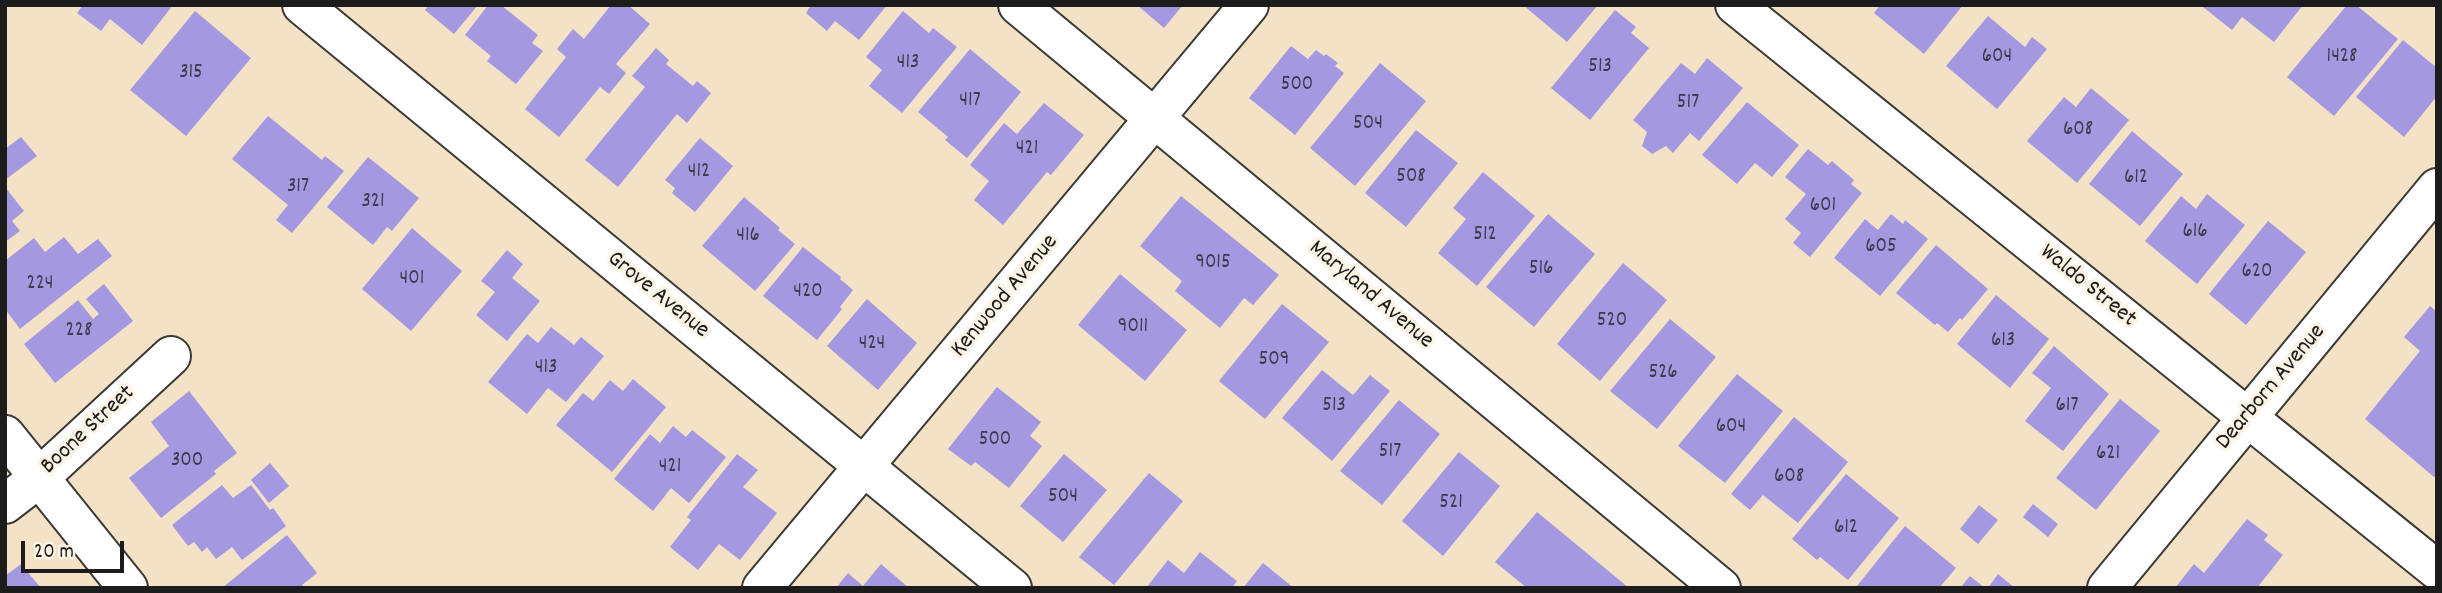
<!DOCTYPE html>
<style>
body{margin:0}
#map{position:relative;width:2442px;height:593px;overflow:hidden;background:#f3e2c5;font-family:Dekko,sans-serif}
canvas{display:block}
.frame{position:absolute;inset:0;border:7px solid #1c1c1c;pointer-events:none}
.scale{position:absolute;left:21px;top:541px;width:103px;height:32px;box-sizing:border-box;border:4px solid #1c1c1c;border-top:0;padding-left:9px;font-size:21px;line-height:24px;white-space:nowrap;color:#1c1c1c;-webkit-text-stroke:5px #fcf5e5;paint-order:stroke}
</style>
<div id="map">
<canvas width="2442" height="593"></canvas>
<div class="frame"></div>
<div class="scale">20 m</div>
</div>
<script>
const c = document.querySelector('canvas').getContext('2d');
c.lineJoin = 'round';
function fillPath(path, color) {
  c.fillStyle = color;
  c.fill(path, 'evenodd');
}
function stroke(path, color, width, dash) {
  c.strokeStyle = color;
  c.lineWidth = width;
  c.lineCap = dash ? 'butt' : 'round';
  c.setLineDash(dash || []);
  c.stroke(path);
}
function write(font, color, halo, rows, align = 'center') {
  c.font = font + ' Dekko,sans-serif';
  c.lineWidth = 7;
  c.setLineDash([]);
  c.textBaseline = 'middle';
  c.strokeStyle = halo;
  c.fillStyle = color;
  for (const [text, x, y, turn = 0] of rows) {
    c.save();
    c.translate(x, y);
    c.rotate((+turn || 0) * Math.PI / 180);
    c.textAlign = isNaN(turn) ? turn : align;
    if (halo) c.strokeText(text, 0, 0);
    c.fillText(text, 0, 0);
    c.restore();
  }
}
fillPath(new Path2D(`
 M83,5H173L142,45L110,19L101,31L77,13Z
 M429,5H478L454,34L425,10Z
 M488,5H501L538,35L532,43L543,51L516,84L487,61L491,56L465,35Z
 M611,5H628L650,24L616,64L626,73L609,94L600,87L559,137L525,109L566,57L557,49L573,29L584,39Z
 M811,5H887L859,40L835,21L827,31L806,13Z
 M1137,5H1183L1164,28Z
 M1523,5H1598L1567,42Z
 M1880,5H1963L1924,54L1874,13Z
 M2204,5H2303L2274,42L2242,17L2232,30L2203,7Z
 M2347,5H2356L2398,39L2334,116L2287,77Z
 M1615,10L1636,27L1631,33L1649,48L1590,120L1551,88Z
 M195,11L251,58L186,136L130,90Z
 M903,11L929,33L933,28L957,47L902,113L869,86L882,70L866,57Z
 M1988,16L2025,47L2032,37L2047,49L1997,109L1946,66Z
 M2403,40L2437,68V96L2404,137L2356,97Z
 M1291,46L1308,59L1316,50L1324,56L1326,54L1338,63L1335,66L1344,73L1295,135L1249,98Z
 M656,48L669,60L666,64L693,86L697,81L711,93L687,123L677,114L618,187L585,160L645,87L632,76Z
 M970,49L1021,92L967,158L945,140L948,137L918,112Z
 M1707,58L1743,88L1699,141L1690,133L1673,153L1666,146L1652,154L1642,146L1647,132L1633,120L1681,63L1695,74Z
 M1380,63L1426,101L1355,186L1310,148Z
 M2091,88L2129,120L2077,183L2027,141L2064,97L2076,107Z
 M1747,102L1799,145L1772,177L1755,163L1737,184L1702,155Z
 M1044,103L1084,135L1051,175L1047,172L1003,225L974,200L989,181L970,165L1004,123L1017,134Z
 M268,116L322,160L325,156L344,171L292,233L276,220L288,205L232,159Z
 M1416,130L1458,163L1406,227L1365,193Z
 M2132,131L2183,174L2140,226L2089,184Z
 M21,137L37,156L5,180V149Z
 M700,138L733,166L695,212L672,193L675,188L665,180Z
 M1808,149L1828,165L1832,161L1854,180L1851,184L1862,193L1810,257L1793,243L1801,233L1785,219L1806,194L1785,177Z
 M368,157L419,198L392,231L387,227L373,245L327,207Z
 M1483,172L1535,216L1477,286L1438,253L1466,219L1453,208Z
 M5,187L24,211L12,221L20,231L5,242Z
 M2207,194L2245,225L2197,284L2145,241L2181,196L2196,209Z
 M1181,196L1279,275L1253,305L1244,298L1220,328L1175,291L1182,281L1140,246Z
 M744,197L780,228L778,230L795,244L755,291L702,246Z
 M1548,214L1595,254L1534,327L1486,287Z
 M1891,214L1903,224L1905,220L1928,239L1880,296L1834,258L1865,219L1878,230Z
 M2268,221L2306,252L2246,325L2209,294Z
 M412,228L462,271L411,331L362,289Z
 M64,237L78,254L98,239L112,256L20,329L5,309V261L34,238L45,252Z
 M1936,245L1988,289L1962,320L1960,318L1948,332L1937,323L1935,325L1896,293Z
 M803,247L841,277L840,279L853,290L840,307L842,309L817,340L763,296Z
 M507,250L523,264L512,278L540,301L507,341L476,315L495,292L481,281Z
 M1623,263L1667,300L1600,381L1557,344Z
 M1120,274L1187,330L1145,381L1078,325Z
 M104,284L133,321L55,383L24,344L78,300L93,319L99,314L86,299Z
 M1996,295L2049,339L2010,388L1957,344Z
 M867,299L917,343L878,390L827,346Z
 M1282,304L1329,342L1265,419L1219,381Z
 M2430,306L2437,312V474L2434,477L2365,419L2420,351L2404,337Z
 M1670,319L1716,357L1657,429L1610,391Z
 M551,327L574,345L581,337L604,356L566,402L548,388L527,414L488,382L527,334L538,343Z
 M2054,346L2109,394L2063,451L2025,421L2051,388L2032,373Z
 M1322,370L1353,395L1370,375L1390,391L1332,461L1282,418Z
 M1737,374L1783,411L1725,483L1678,446Z
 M633,379L666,407L612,472L556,425L583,393L593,401L610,380L623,391Z
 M997,387L1041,422L1030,436L1042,446L1009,488L975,462L971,466L948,449Z
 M189,391L237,453L214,471L216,474L161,518L129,478L169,446L151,422Z
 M2120,399L2160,431L2096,510L2056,478Z
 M1399,400L1440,434L1382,505L1340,471Z
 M1794,417L1848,462L1798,523L1763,495L1750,510L1731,494Z
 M673,426L686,437L692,430L726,457L689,503L671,488L653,511L614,479L650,434L660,443Z
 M1459,452L1500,486L1443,556L1402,521Z
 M737,454L758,470L743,487L777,513L740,560L719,544L698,570L670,547L691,520L687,517Z
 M1064,454L1107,490L1063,542L1020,506Z
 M270,463L289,486L269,503L251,480Z
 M1149,473L1183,501L1114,585L1079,557Z
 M1846,474L1899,518L1848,580L1820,557L1817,560L1792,539Z
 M222,485L233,498L251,485L270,510L273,508L286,526L242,560L232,547L216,559L207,547L202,552L194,542L188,546L172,525Z
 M2033,504L2058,524L2048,537L2023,517Z
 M1979,505L1998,520L1978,544L1960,529Z
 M1537,512L1629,588H1527L1495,562Z
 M2247,519L2268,535L2264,540L2283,555L2257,588H2175L2194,564L2204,573Z
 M1905,526L1956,568L1939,588H1859L1857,586Z
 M287,535L317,573L302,585L304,588H222Z
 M1200,552L1237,581L1232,588H1146L1168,560L1184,573Z
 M1263,563L1294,588H1243Z
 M21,564L41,588H5V576Z
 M881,564L909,588H836L848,573L863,586Z
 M1998,574L2015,588H1988Z
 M1970,576L1985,588H1960Z`), '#a499e1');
const minor = new Path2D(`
 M302,5L1012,588
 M1018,5L1721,588
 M1735,5L2437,570
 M5,435L128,588
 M5,504L40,477L171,356
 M762,588L1249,5
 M2107,588L2437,188`);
stroke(minor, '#3c3a35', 42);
stroke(minor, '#fff', 38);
write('21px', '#3e3b4d', null, [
 ["604",1997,58],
 ["1428",2342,58],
 ["413",908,64],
 ["513",1600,68],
 ["315",191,74],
 ["500",1297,86],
 ["417",970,102],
 ["517",1688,104],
 ["504",1368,125],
 ["608",2078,131],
 ["421",1027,150],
 ["412",699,173],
 ["508",1411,178],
 ["612",2136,179],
 ["317",298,188],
 ["321",373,203],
 ["601",1823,207],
 ["616",2195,233],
 ["512",1485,236],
 ["416",748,237],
 ["605",1881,248],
 ["9015",1213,264],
 ["516",1541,270],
 ["620",2257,273],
 ["401",412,280],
 ["224",40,285],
 ["420",808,293],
 ["520",1612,322],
 ["9011",1133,328],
 ["228",79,332],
 ["613",2003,342],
 ["424",872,345],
 ["509",1274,361],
 ["413",546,369],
 ["526",1663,374],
 ["513",1334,407],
 ["617",2067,407],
 ["604",1731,428],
 ["500",995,441],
 ["517",1390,453],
 ["621",2108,455],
 ["300",187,462],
 ["421",670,468],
 ["608",1789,478],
 ["504",1063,498],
 ["521",1451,504],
 ["612",1846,529]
]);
write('24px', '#1c1c1c', '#fcf5e5', [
 ["Waldo Street",2087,287,39],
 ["Grove Avenue",657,296,39],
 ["Maryland Avenue",1370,296,40],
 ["Kenwood Avenue",1006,297,-50],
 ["Dearborn Avenue",2272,388,-50],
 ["Boone Street",89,431,-43]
]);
</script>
